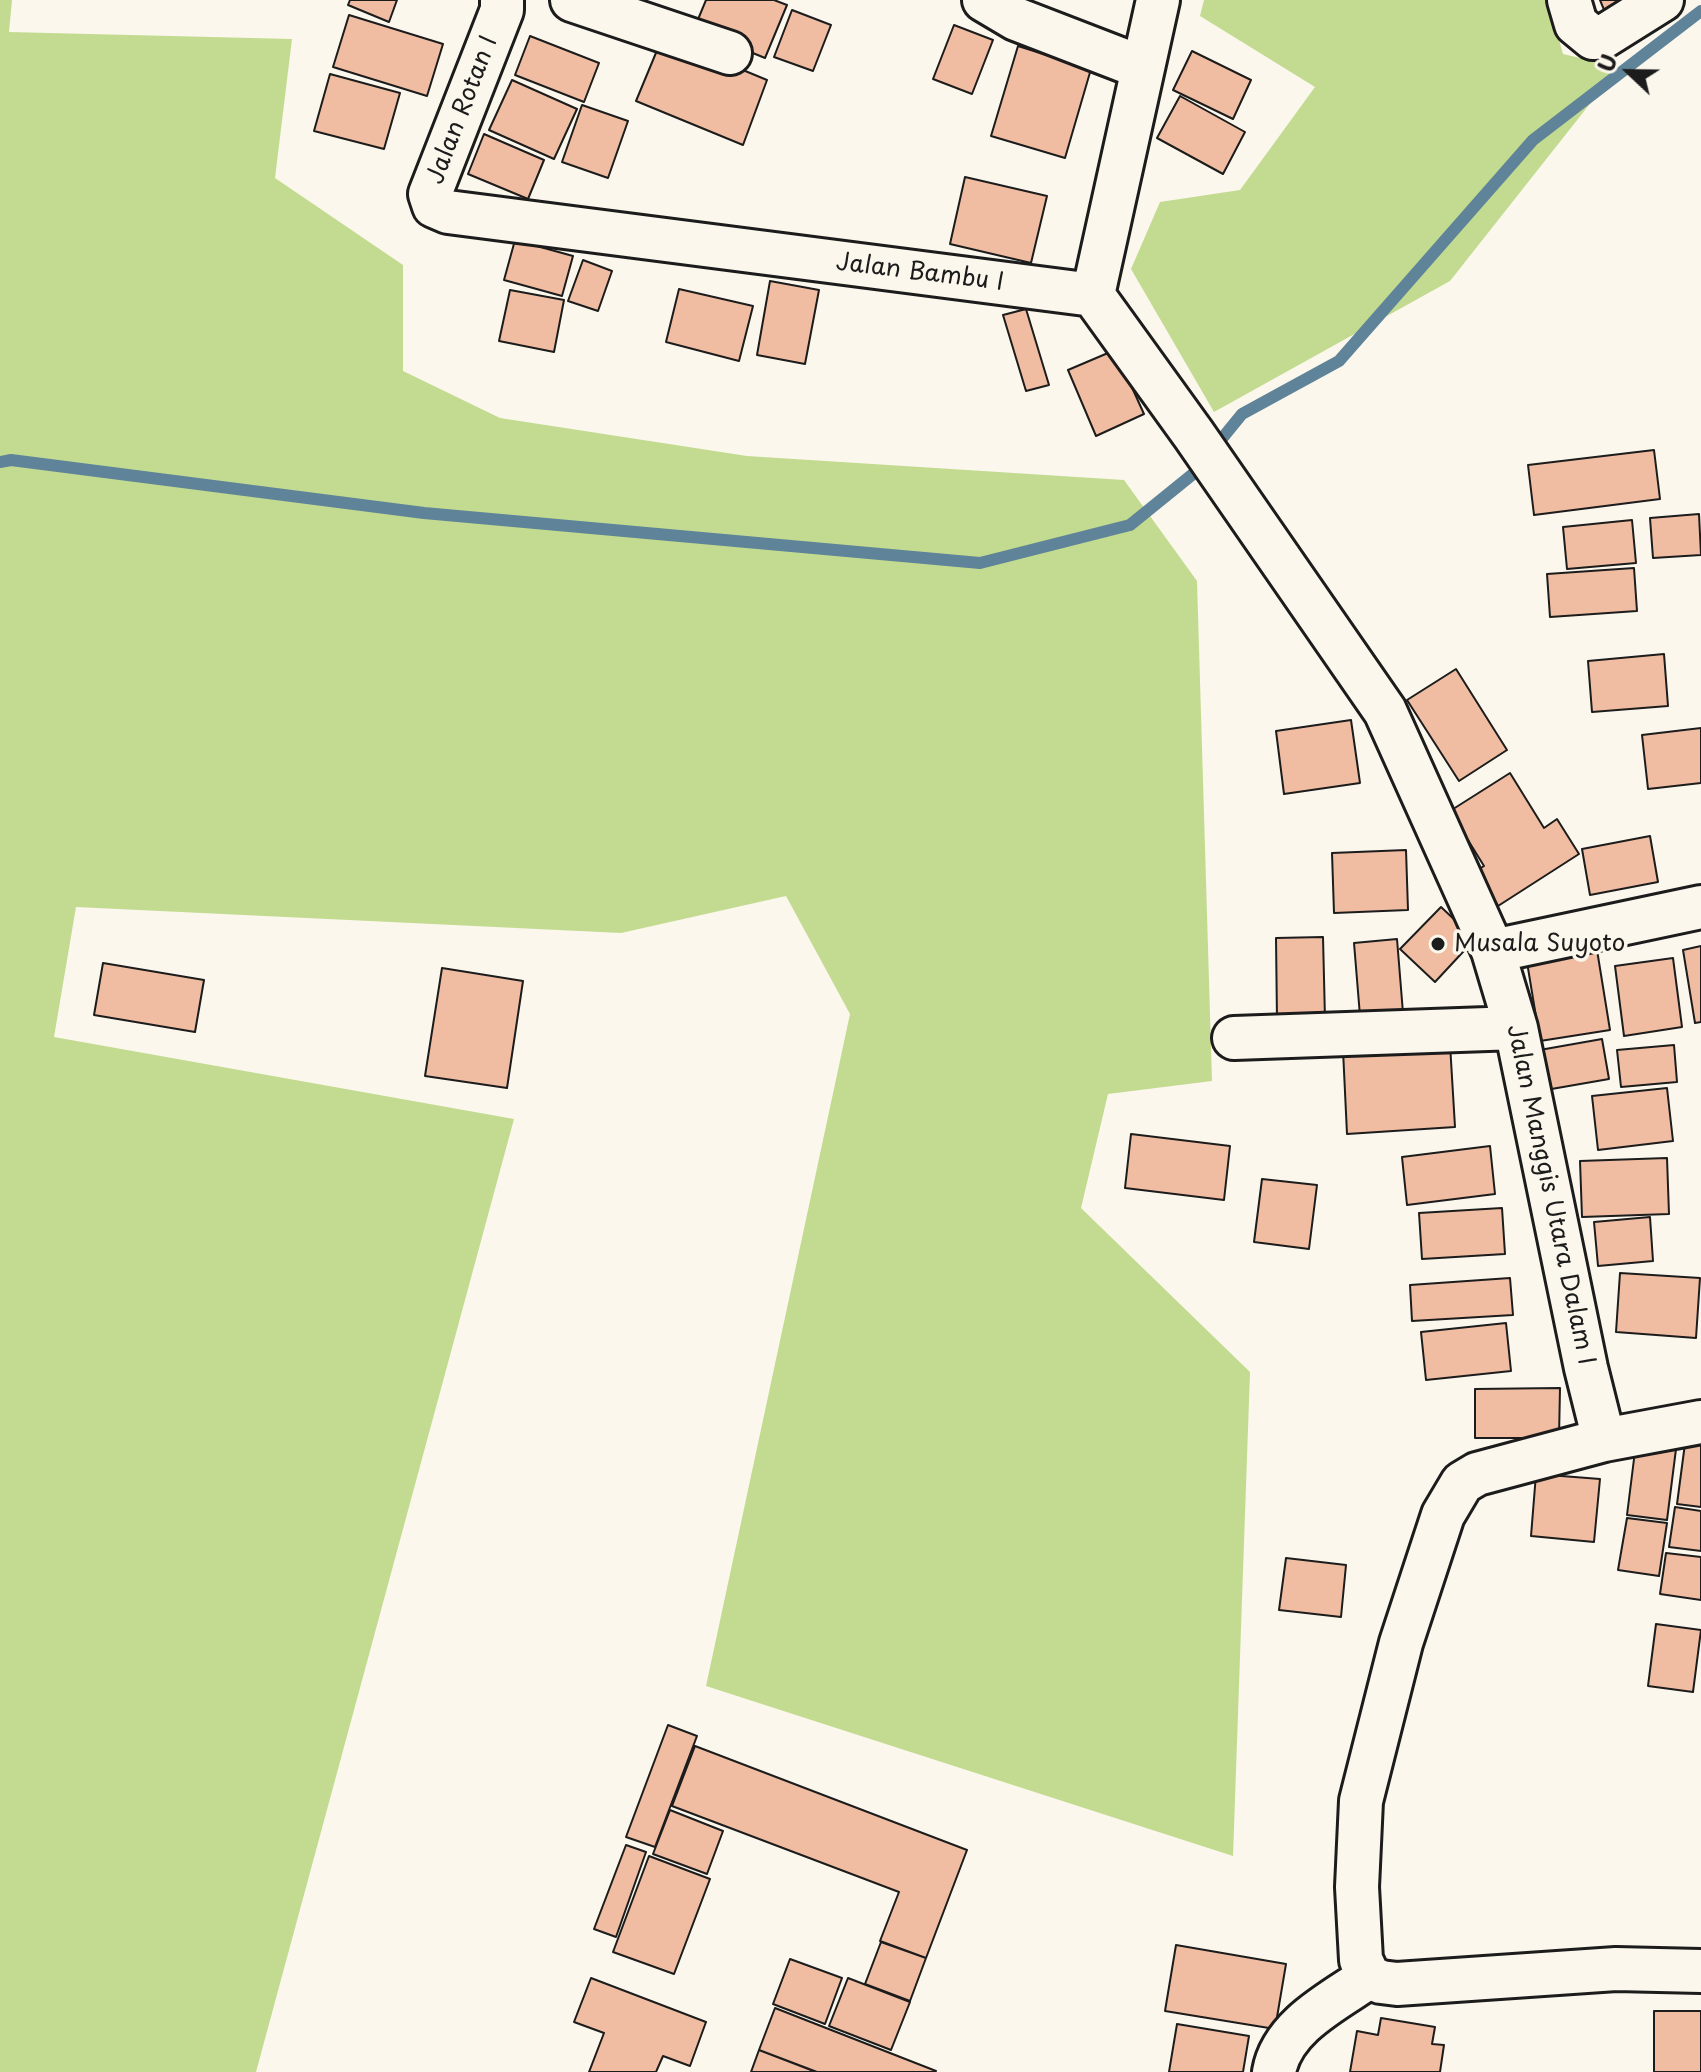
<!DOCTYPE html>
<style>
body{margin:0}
#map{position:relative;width:1701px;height:2072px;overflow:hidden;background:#fbf7ec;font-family:"Playpen Sans",sans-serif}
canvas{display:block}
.north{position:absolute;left:1589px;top:32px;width:80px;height:80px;-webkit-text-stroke:6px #fbf7ec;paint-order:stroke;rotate:292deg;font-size:22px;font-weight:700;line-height:32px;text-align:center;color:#1c1c1c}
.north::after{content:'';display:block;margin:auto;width:28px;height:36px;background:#1c1c1c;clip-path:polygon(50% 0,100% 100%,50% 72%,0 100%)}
</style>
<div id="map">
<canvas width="1701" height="2072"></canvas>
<div class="north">U</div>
</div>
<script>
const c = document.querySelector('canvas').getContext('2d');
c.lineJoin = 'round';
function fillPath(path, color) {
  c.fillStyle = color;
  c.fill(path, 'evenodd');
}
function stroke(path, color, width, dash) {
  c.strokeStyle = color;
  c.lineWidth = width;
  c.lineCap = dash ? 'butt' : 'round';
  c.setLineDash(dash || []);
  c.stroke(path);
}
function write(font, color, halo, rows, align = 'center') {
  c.font = font + ' "Playpen Sans",sans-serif';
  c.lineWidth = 7;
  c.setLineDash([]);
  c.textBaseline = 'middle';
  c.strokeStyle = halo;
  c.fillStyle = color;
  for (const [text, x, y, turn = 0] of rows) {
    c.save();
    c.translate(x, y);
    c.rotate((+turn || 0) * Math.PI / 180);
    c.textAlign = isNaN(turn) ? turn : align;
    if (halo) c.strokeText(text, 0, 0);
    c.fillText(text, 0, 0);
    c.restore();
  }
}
fillPath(new Path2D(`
 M0,0H12L9,32L292,39L275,178L403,265V371L500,418L747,456L1124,480L1197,581L1212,1081L1108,1094L1081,1208L1250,1372L1233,1856L706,1686L850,1014L786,896L621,933L76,907L54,1037L514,1119L256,2072H0Z
 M1204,0H1548L1563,54L1619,67L1450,281L1214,412L1131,269L1160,202L1240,190L1315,87L1200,16Z`), '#c3db91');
stroke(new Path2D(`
 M0,462L11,460L424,513L980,563L1130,525L1193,474L1242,414L1339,361L1533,140L1701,11`), '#5f8499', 12);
const building = new Path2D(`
 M350,0H397L389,22L348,5Z
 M706,0H774L787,5L765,58L694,29Z
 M1600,0H1631L1607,17Z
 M792,10L831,25L813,71L774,57Z
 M349,15L443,44L427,96L333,67Z
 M954,25L993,40L972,94L933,79Z
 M530,36L599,63L584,102L515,75Z
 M1018,46L1091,69L1065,158L991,136Z
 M658,48L697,51L767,80L743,145L636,101Z
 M1192,51L1251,80L1233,119L1173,90Z
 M330,74L400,93L384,149L314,131Z
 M512,80L577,109L554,159L489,130Z
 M1180,96L1245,132L1223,174L1157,138Z
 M582,105L628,121L608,178L562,162Z
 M484,134L544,160L528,199L468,174Z
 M965,177L1047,196L1031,263L950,244Z
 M515,240L573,256L562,296L504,280Z
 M583,260L612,271L598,311L568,301Z
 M770,281L819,290L805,364L757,355Z
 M679,289L753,306L739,361L666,342Z
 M510,290L564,300L554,352L499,341Z
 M1026,309L1049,385L1026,391L1003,315Z
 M1115,350L1144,414L1096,436L1068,370Z
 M1654,450L1660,499L1534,515L1528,465Z
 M1699,514L1701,555L1653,558L1650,518Z
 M1632,520L1636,563L1567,569L1563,527Z
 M1634,568L1637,611L1550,617L1547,574Z
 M1664,654L1668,706L1592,712L1588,661Z
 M1456,669L1507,750L1459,781L1407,700Z
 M1351,720L1360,783L1284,794L1276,731Z
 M1701,728V783L1648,789L1642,735Z
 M1510,773L1544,828L1557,819L1579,854L1498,906L1476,871L1484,866L1450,811Z
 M1650,836L1658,882L1590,895L1582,849Z
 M1406,850L1408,910L1334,913L1332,853Z
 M1441,907L1475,939L1435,982L1400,949Z
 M1323,937L1325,1019L1277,1020L1276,938Z
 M1397,939L1403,1013L1360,1016L1354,943Z
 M1701,946V1022L1695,1023L1683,950Z
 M1597,950L1610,1030L1540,1041L1527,962Z
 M1673,958L1682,1027L1624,1036L1615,966Z
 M103,963L204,980L195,1032L94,1015Z
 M442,968L523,981L507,1088L425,1076Z
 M1602,1039L1609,1079L1540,1091L1534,1051Z
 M1450,1044L1455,1127L1347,1134L1343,1050Z
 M1674,1045L1677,1082L1621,1087L1617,1050Z
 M1667,1088L1673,1141L1598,1150L1592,1096Z
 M1131,1134L1230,1146L1224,1200L1125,1188Z
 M1490,1146L1495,1194L1407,1205L1402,1157Z
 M1667,1158L1669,1214L1582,1217L1580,1161Z
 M1262,1179L1317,1185L1309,1249L1254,1242Z
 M1502,1208L1505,1254L1422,1259L1419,1213Z
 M1650,1217L1653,1261L1598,1266L1594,1222Z
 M1620,1273L1700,1278L1696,1338L1616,1332Z
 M1510,1278L1513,1315L1412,1321L1410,1285Z
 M1506,1323L1511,1371L1426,1380L1421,1332Z
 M1560,1388L1559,1438H1475V1389Z
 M1686,1436L1701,1437V1507L1677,1504Z
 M1636,1443L1676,1449L1667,1520L1627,1515Z
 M1536,1474L1600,1479L1594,1542L1531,1536Z
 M1675,1507L1701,1511V1551L1669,1547Z
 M1627,1518L1667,1523L1659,1576L1618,1570Z
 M1666,1553L1701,1557V1600L1660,1594Z
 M1286,1558L1346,1565L1341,1617L1279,1610Z
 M1656,1624L1701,1630L1693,1692L1648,1686Z
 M668,1725L697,1736L655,1847L626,1837Z
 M695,1746L967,1850L926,1958L880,1941L899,1892L672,1806Z
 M670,1810L723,1831L707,1874L653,1854Z
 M626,1845L646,1852L616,1937L594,1929Z
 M649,1856L710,1879L674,1974L613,1952Z
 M881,1942L926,1958L910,2001L865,1984Z
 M1176,1945L1286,1964L1275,2029L1165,2011Z
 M790,1959L842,1978L825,2024L773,2004Z
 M591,1978L706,2022L690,2066L663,2056L656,2072H589L604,2033L574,2022Z
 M848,1978L910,2002L891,2050L829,2026Z
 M775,2008L936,2071L935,2072H817L759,2050Z
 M1654,2011H1701V2072H1654Z
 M1381,2018L1435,2027L1432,2044L1444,2045L1440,2072H1350L1357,2031L1378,2035Z
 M1177,2024L1249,2036L1243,2072H1169Z
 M759,2050L816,2072H751Z`);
fillPath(building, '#f0bda2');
stroke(building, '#1c1c1c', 2);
const minor = new Path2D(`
 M502,0V10L430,194L434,206L448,212L1093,295
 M572,0L730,53
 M984,0L1016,19L1143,68
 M1569,0L1576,24L1593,38L1603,37L1662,0
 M1093,295L1194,435L1385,711L1493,951L1516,1028L1586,1368L1604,1440
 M1093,295L1158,0
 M1493,951L1701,907
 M1234,1038L1516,1028
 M1701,1422L1604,1440L1477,1474L1462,1483L1443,1515L1401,1643L1361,1801L1357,1887L1361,1960L1369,1977L1381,1982L1397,1984L1616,1969L1701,1971
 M1274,2072C1282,2026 1334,2001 1369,1977`);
stroke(minor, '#1c1c1c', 48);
stroke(minor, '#fbf7ec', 42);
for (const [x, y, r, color] of [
 [1438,944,8,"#1c1c1c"]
]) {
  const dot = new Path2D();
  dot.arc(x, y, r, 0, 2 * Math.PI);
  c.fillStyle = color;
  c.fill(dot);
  stroke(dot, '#fbf7ec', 3);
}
write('24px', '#1c1c1c', '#fbf7ec', [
 ["Jalan Rotan I",463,110,-69],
 ["Jalan Bambu I",920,273,7],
 ["Jalan Manggis Utara Dalam I",1550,1195,78]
]);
write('24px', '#1c1c1c', '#fbf7ec', [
 ["Musala Suyoto",1454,944]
], 'left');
</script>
